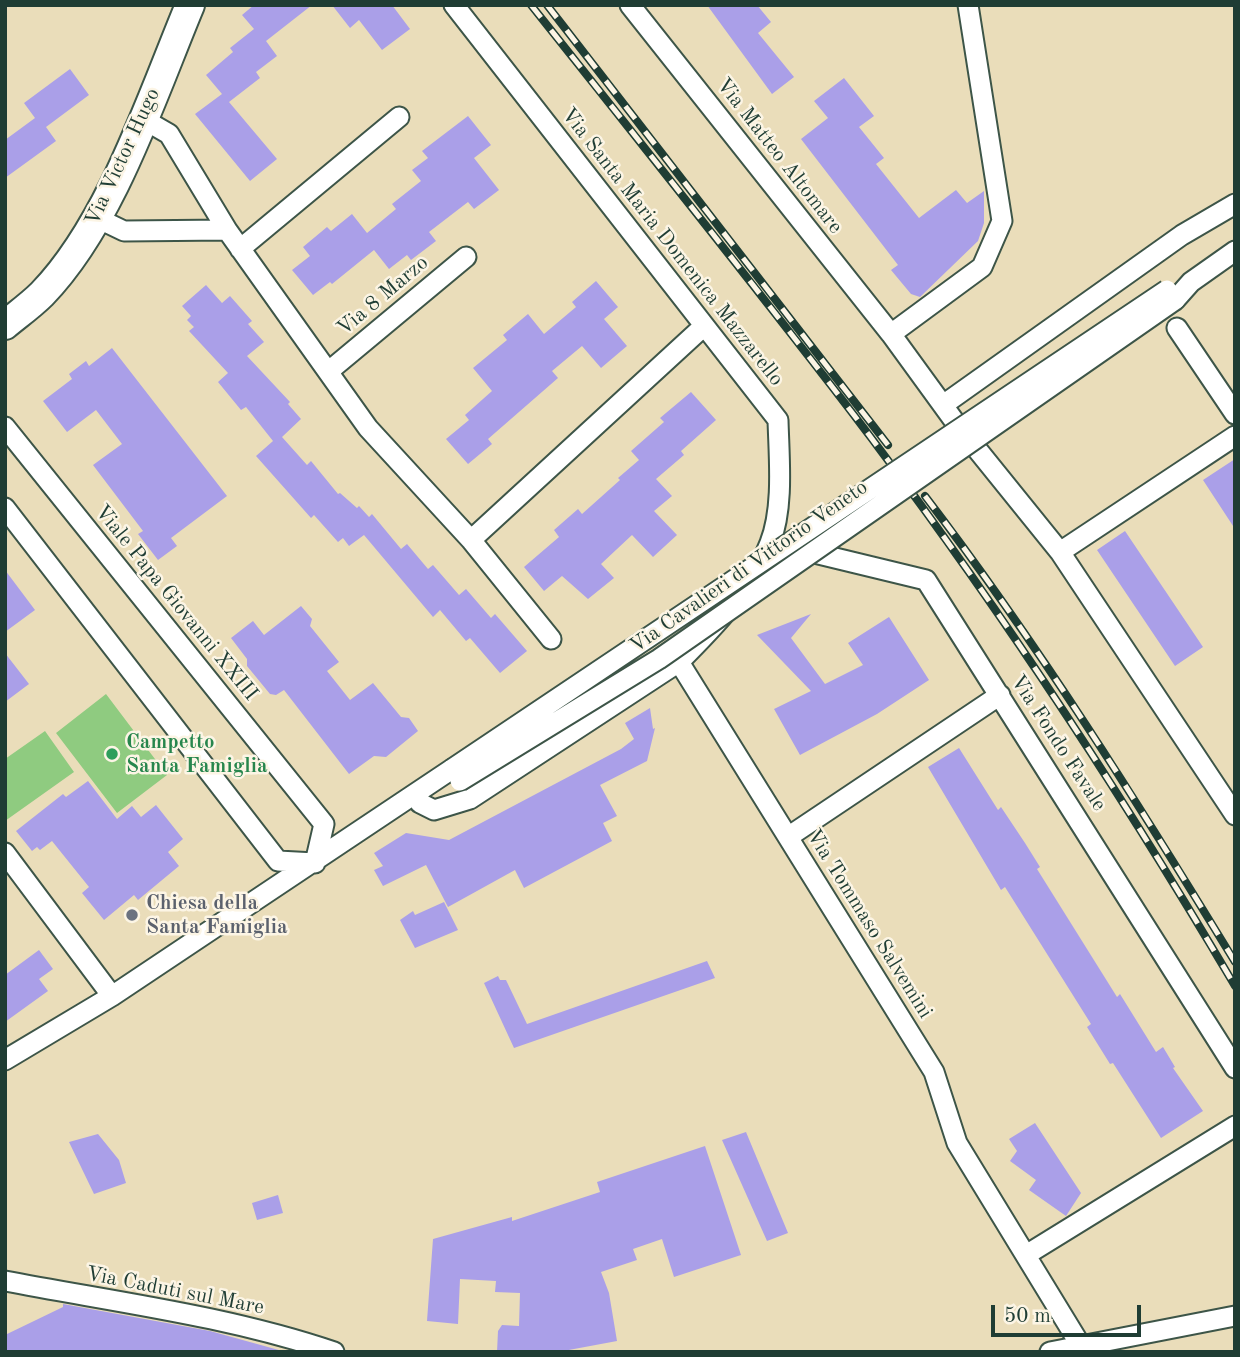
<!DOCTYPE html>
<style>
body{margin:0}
#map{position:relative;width:1240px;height:1357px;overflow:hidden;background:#eaddba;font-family:"Old Standard TT",serif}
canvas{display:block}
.frame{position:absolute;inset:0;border:7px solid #1f3d34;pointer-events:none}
.scale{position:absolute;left:991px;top:1305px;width:150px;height:32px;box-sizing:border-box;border:4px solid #1f3d34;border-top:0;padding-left:9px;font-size:21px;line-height:24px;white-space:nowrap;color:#1f3d34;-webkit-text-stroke:5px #fcf5e5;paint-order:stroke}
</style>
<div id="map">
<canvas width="1240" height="1357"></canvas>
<div class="frame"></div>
<div class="scale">50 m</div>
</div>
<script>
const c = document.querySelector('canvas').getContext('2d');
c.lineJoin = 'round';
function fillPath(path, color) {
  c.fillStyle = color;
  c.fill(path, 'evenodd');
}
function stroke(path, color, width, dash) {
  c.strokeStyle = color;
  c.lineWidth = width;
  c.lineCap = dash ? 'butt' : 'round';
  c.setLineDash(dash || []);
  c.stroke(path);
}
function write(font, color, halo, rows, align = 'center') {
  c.font = font + ' "Old Standard TT",serif';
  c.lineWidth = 5;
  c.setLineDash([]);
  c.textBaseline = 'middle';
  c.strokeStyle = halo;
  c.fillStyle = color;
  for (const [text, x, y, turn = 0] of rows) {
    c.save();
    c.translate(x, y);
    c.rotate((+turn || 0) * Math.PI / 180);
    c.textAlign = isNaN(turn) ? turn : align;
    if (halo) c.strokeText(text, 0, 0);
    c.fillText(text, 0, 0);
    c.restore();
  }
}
fillPath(new Path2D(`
 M106,694L167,775L117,813L56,733Z
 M45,731L74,772L5,821V759Z`), '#8fcb80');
fillPath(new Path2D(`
 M254,5H312L266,41L277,56L256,72L260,78L229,102L277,159L250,181L195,114L222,94L206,75L233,52L230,48L254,29L242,15Z
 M332,5H392L410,29L382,50L359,20L350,28Z
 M707,5H757L771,22L758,33L794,77L772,94Z
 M70,69L89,95L46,127L56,141L5,178V140L35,118L24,103Z
 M844,78L874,116L859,127L884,158L876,164L919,218L956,190L967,203L984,191V223L978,241L920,297L911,294L891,270L898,265L801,139L828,118L814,101Z
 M468,116L491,145L474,158L499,190L474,209L468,202L429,232L436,241L411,260L407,255L389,269L374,250L332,284L330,282L313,295L292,270L310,256L303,247L327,227L331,231L352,214L367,233L396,209L392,204L421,181L412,170L428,158L422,151Z
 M596,281L618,307L604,319L627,346L601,368L582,346L552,371L558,378L488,439L492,444L468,464L446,439L469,420L465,415L492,391L473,368L507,340L503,335L528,314L544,334L576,307L572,302Z
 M206,285L222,303L230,296L252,321L248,324L264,342L247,356L290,402L288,404L301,419L282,437L307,465L311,461L338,494L340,493L357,508L359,506L369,517L372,514L401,549L407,544L428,569L433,565L459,595L466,589L491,618L495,614L527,651L500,673L470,638L466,641L440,610L433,617L364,535L349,546L343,538L338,542L314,515L311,518L256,456L273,441L246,407L241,410L218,382L228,373L189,331L194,327L187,320L191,316L182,306Z
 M112,348L227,496L171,538L177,546L158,560L138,534L143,531L93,465L122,444L96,410L67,432L43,401L72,379L69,374L86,361L89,366Z
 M691,392L716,420L681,451L684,455L656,479L672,496L654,511L677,535L653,557L632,535L601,564L614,578L588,599L562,576L544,591L524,567L559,537L554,530L578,509L582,514L620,480L618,478L639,460L631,451L664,422L660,418Z
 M1235,459V529L1203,480Z
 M1125,531L1203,647L1175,666L1097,550Z
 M5,570L35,610L5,632Z
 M301,606L312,619L310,626L339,662L327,671L350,700L373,683L401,717L409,718L418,731L386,757L374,756L349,774L284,690L276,695L270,694L247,666V659L231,638L253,621L264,635Z
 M811,614L791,638L825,684L863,665L848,643L889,617L929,680L877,714L800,755L774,709L811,691L757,635Z
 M5,653L29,684L5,702Z
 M650,708L653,729L655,728L647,761L600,785L617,816L603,823L612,841L524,888L515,870L448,907L426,865L383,886L374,870L383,866L374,853L406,833L449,840L621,749L634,739L625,723Z
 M959,748L998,810L1001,807L1025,843L1040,867L1037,869L1117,997L1120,994L1156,1052L1163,1047L1175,1067L1173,1068L1203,1111L1161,1138L1113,1063L1110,1064L1087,1027L1091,1024L1005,887L1001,890L928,767Z
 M88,781L117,819L132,806L141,817L156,805L183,839L168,852L179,866L138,900L134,895L104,920L82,893L89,887L52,841L40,850L37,847L32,851L16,831L63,794L66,797Z
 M444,902L458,930L415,948L400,920L413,911L415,915Z
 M39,950L53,969L39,979L48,991L5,1022V975Z
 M707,961L715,978L514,1048L484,983L498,976L500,980H506L527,1024Z
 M1035,1123L1081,1193L1066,1216L1029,1190L1036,1180L1010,1161L1017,1151L1009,1139Z
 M746,1132L788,1233L767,1241L722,1140Z
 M98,1134L119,1160L126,1183L94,1194L69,1142Z
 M705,1146L741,1255L674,1277L662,1239L633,1249L637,1260L601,1272L609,1293L617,1341L558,1352H497L498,1331L502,1325L519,1326L520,1293L495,1292L496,1281L460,1279L458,1324L427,1321L433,1239L512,1217V1221L600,1192L597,1182Z
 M278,1195L283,1213L257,1220L252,1203Z
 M63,1304L210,1331L286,1352H5V1335L63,1307Z`), '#aa9fe8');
const minor = new Path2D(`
 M454,5L778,420C779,458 784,507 770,543C753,587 712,629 679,662L934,1072L957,1143L1081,1346
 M630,5L891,334L955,422L1060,552L1235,815
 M143,119L169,134L227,230
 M97,218L124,231L227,230L368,428L471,540L704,326
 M240,249L399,117
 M1175,300L1191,282L1235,251
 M1177,328L1235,414
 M891,334L982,267L1002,221L968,5
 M329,371L466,257
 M943,405L1182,235L1235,204
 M5,427L324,824L315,863
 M5,508L278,861L315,863
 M471,540L551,639
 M802,550L926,580L1235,1068
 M1060,552L1235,436
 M420,803L434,810L470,799L679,662
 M788,837L1000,695
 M5,853L112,996
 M5,1060L112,996L452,769
 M1026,1255L1235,1126
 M5,1281C115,1302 228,1316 334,1352
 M1050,1352L1235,1316`);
const secondary = new Path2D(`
 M5,325C17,315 31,305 42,294C111,223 152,96 190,5`);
stroke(minor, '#3d5548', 23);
stroke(secondary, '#3d5548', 32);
stroke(minor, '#fff', 19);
stroke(secondary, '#fff', 28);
const rail = new Path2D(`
 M531,5C637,138 743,271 847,406C988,590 1117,786 1235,986
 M547,5L888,445
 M925,496C1038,644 1138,803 1235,962`);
stroke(rail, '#1f3d34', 8);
stroke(rail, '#fcf5e5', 5, [16]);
const minorBridge = new Path2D(`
 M452,769L1167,290
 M460,781L659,659L1175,300`);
stroke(minorBridge, '#3d5548', 23, []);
stroke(minorBridge, '#fff', 19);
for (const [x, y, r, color] of [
 [112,754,7,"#2e9e5b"],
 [132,915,7,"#6b7280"]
]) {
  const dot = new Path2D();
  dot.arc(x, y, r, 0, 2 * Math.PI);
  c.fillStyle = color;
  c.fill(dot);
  stroke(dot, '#fcf5e5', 2.5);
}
write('21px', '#1f3d34', '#fcf5e5', [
 ["Via Matteo Altomare",779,156,52],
 ["Via Victor Hugo",123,157,-65],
 ["Via Santa Maria Domenica Mazzarello",672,247,52],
 ["Via 8 Marzo",383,296,-40],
 ["Via Cavalieri di Vittorio Veneto",749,567,-35],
 ["Viale Papa Giovanni XXIII",176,603,51],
 ["Via Fondo Favale",1058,743,57],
 ["Via Tommaso Salvemini",869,924,58],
 ["Via Caduti sul Mare",175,1291,11]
]);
write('bold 21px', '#27864d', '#fcf5e5', [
 ["Campetto",126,742],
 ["Santa Famiglia",126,766]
], 'left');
write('bold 21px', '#5b616d', '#fcf5e5', [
 ["Chiesa della",146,903],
 ["Santa Famiglia",146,927]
], 'left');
</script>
